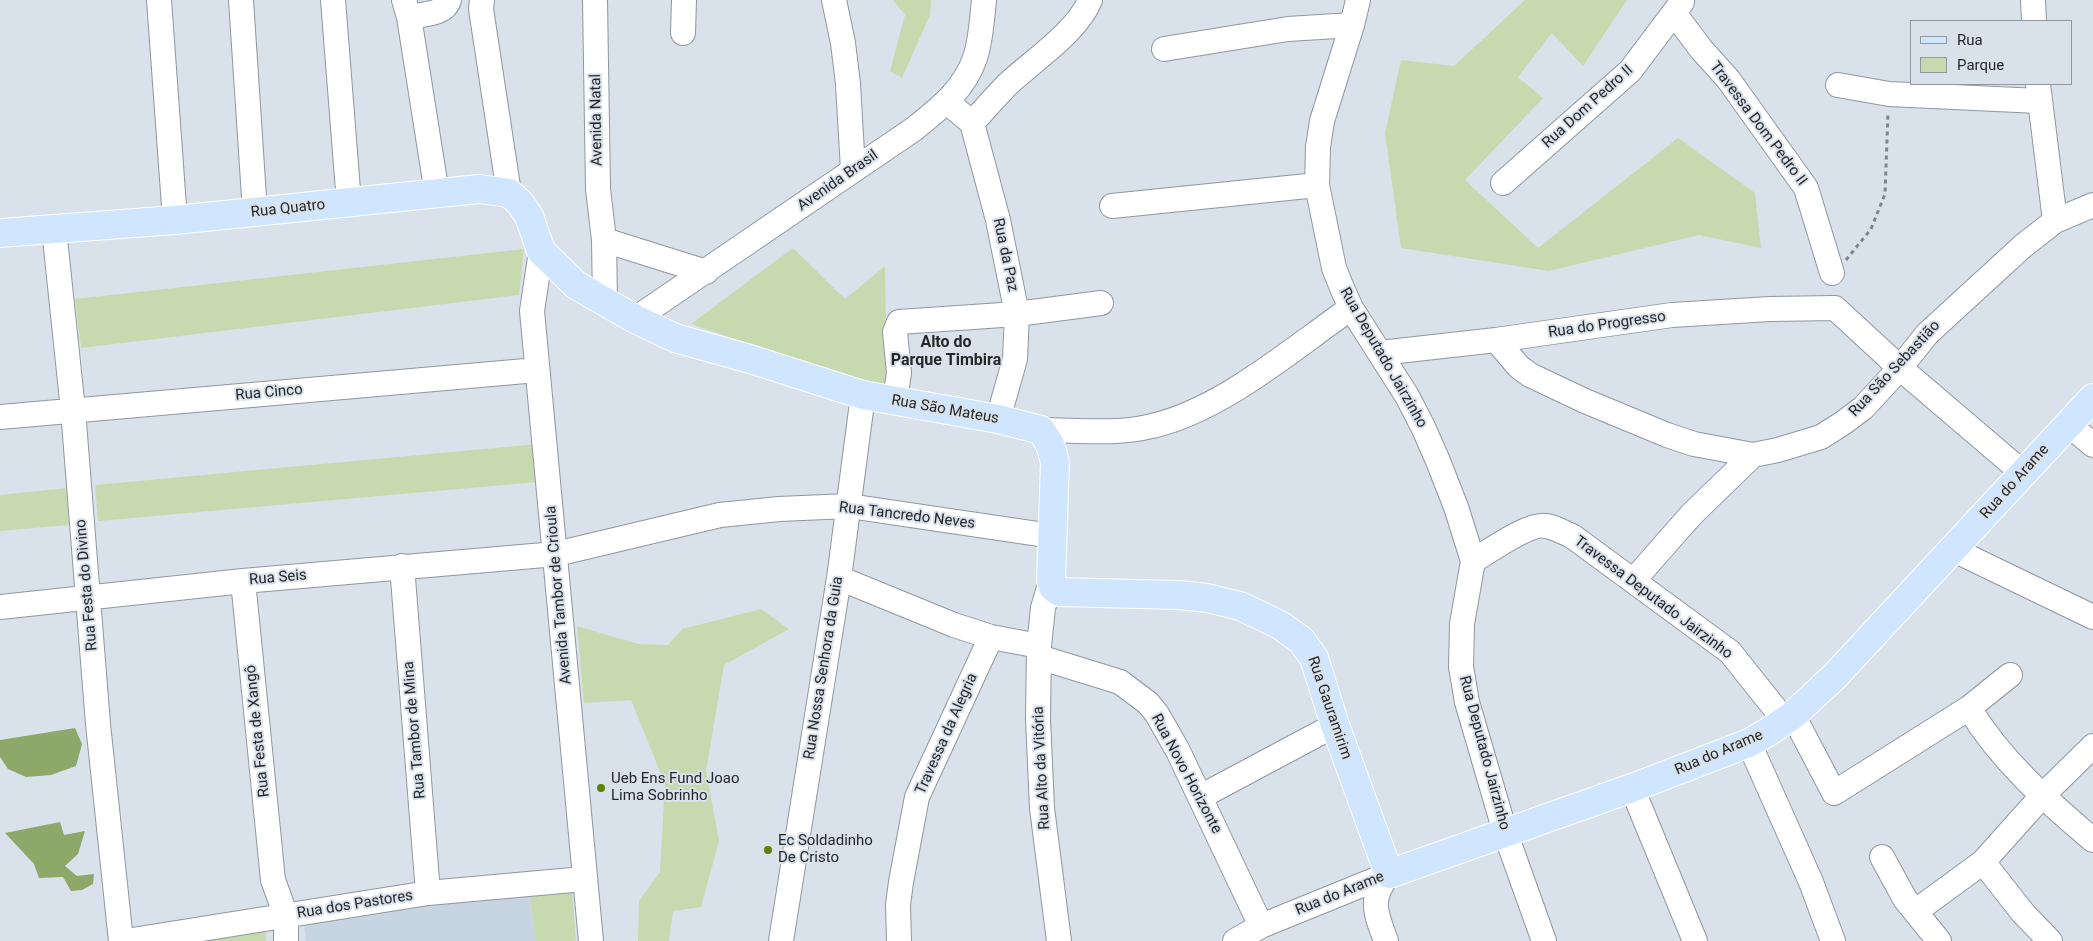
<!DOCTYPE html>
<meta charset="utf-8">
<style>
body{margin:0}
#map{position:relative;width:2093px;height:941px;overflow:hidden;background:#d9e1ea;font-family:Roboto,sans-serif}
canvas{display:block}
.legend{position:absolute;left:1910px;top:20px;width:162px;height:65px;box-sizing:border-box;background:#d9e1ea;border:1px solid #91979d;margin:0;padding:6px 9px;list-style:none;font-size:15px;color:#24272a}
.legend li{display:flex;align-items:center;gap:10px;height:25px}
.legend b{width:25px;border:1px solid #91979d}
</style>
<div id="map">
<canvas width="2093" height="941"></canvas>
<ul class="legend">
<li><b style="height:6px;background:#cfe6fe"></b>Rua</li>
<li><b style="height:14px;background:#c7daaf"></b>Parque</li>
</ul>
</div>
<script>
const c = document.querySelector('canvas').getContext('2d');
c.lineJoin = 'round';
function fillPath(path, color) {
  c.fillStyle = color;
  c.fill(path, 'evenodd');
}
function stroke(path, color, width, dash) {
  c.strokeStyle = color;
  c.lineWidth = width;
  c.lineCap = dash ? 'butt' : 'round';
  c.setLineDash(dash || []);
  c.stroke(path);
}
function write(font, color, halo, rows, align = 'center') {
  c.font = font + ' Roboto,sans-serif';
  c.lineWidth = 4;
  c.setLineDash([]);
  c.textBaseline = 'middle';
  c.strokeStyle = halo;
  c.fillStyle = color;
  for (const [text, x, y, turn = 0] of rows) {
    c.save();
    c.translate(x, y);
    c.rotate((+turn || 0) * Math.PI / 180);
    c.textAlign = isNaN(turn) ? turn : align;
    if (halo) c.strokeText(text, 0, 0);
    c.fillText(text, 0, 0);
    c.restore();
  }
}
fillPath(new Path2D(`
 M530,896L536,941H306L303,916Z`), '#c7d4e2');
fillPath(new Path2D(`
 M893,0H931L930,15L902,78L890,71L905,15Z
 M1525,0H1627L1583,66L1552,33L1518,77L1543,98L1465,180L1538,248L1678,138L1755,193L1761,248L1699,235L1549,271L1401,248L1385,133L1401,60L1454,66Z
 M793,248L845,299L885,266L887,391L691,324Z
 M524,249L519,295L81,348L75,299Z
 M538,444L537,482L98,521L95,485Z
 M67,488L69,525L0,531V495Z
 M761,609L789,629L724,665L706,771L719,841L701,907L673,911L669,941H638L639,901L660,872L665,784L631,700L584,703L577,626L638,644L668,645L682,629Z
 M572,892L576,941H536L530,896Z
 M265,924L266,941H150Z`), '#c7daaf');
fillPath(new Path2D(`
 M75,728L82,744L76,766L51,775L26,777L8,769L0,757V740Z
 M60,822L64,835L85,831L78,854L65,866L77,876L94,874L93,884L82,890L71,891L63,877L39,878L34,864L5,833Z`), '#8ea86a');
const minor = new Path2D(`
 M159,0L175,220
 M241,0L255,212
 M333,0L349,203
 M404,0L409,17L437,194
 M482,0L481,9L509,193
 M595,0L598,189L604,240L706,272
 M834,0L843,43L848,84L853,170
 M1358,0L1352,25L1322,121L1318,147L1317,185L1334,268L1342,288L1351,308L1407,396L1423,427L1438,461L1456,507L1473,561L1462,624L1461,667L1467,702L1505,832L1544,941
 M2033,0L2034,21
 M1674,13L1701,49L1728,79L1806,188L1832,273
 M409,17C422,14 445,15 449,0
 M683,33L684,0
 M1164,49L1288,29L1352,25
 M2038,84L2055,221
 M1838,85L1889,94L2039,101
 M947,102L972,123L998,220L1017,314L1015,359L998,419
 M972,123C984,110 996,96 1009,83C1034,60 1078,31 1090,0
 M1503,183L1630,71L1682,2
 M1112,206L1317,185
 M54,229L73,410L98,724L121,941
 M604,240L605,302
 M541,251L532,311L591,941
 M635,319L914,129C939,109 964,90 975,58C981,40 982,19 984,0
 M1496,340L1519,367L1530,375L1585,401L1667,435L1694,444L1753,455L1778,450L1821,437L1843,423L1863,408L1900,368L1927,334L2023,246L2055,221L2093,205
 M1380,353L1496,340L1672,315L1770,309L1835,308L1900,368L2023,473
 M895,400L899,373L895,332L899,322L1017,314L1101,303
 M0,417L537,370
 M2068,424L2093,445
 M1041,430C1077,430 1117,435 1152,426C1222,410 1292,349 1351,308
 M1954,550L2093,617
 M1473,561C1488,552 1530,522 1546,526C1555,527 1564,533 1572,536L1730,652L1785,721
 M402,566L428,893
 M839,578L954,625L991,637L1039,646
 M243,581L273,880L286,916V941
 M1051,581L1043,608L1039,646L1038,719L1042,808L1059,941
 M1633,581L1692,514L1753,455
 M0,607L243,581L556,554L720,515L779,509L849,506L1052,536
 M1039,657L1120,682L1148,703L1157,714L1178,751L1261,926
 M1969,708C2001,761 2047,801 2093,840
 M1793,715L1834,793L1969,708L2010,675
 M1749,743L1811,882L1833,941
 M1632,788L1695,941
 M1200,797L1335,725
 M1882,857L1905,899L1939,941
 M1983,862L2023,913L2050,941
 M1916,911L1983,862L2042,796L2093,746
 M126,941L428,893L584,879
 M781,941L839,578L863,395
 M899,941L898,905L901,882L917,797L991,637
 M1235,941L1261,926L1389,874
 M1386,941C1376,913 1368,900 1389,874`);
const major = new Path2D(`
 M0,233L175,220L479,189L509,193L520,203L529,216L541,251L576,285L635,319L675,338L750,359L863,395L998,419L1041,430L1050,444L1055,462L1051,581L1053,587L1059,592L1178,595L1207,598L1240,606L1280,625L1301,640L1314,658L1335,725L1389,874L1632,788L1749,743L1768,732L1793,715L1834,677L2093,398`);
stroke(minor, '#8f979f', 26);
stroke(major, '#fff', 30);
stroke(new Path2D(`
 M1846,260L1871,229L1885,194L1888,112`), '#7f858b', 3, [4, 4]);
stroke(minor, '#fff', 24);
stroke(major, '#cfe6fe', 28);
for (const [x, y, r, color] of [
 [601,788,5,"#5c8201"],
 [768,850,5,"#5c8201"]
]) {
  const dot = new Path2D();
  dot.arc(x, y, r, 0, 2 * Math.PI);
  c.fillStyle = color;
  c.fill(dot);
  stroke(dot, '#d9e1ea', 2);
}
write('15px', '#24272a', '#d9e1ea', [
 ["Rua Dom Pedro II",1588,107,-42],
 ["Avenida Natal",597,120,-91],
 ["Travessa Dom Pedro II",1758,124,53],
 ["Avenida Brasil",838,181,-35],
 ["Rua Quatro",288,209,-6],
 ["Rua da Paz",1005,255,78],
 ["Rua do Progresso",1607,325,-8],
 ["Rua Deputado Jairzinho",1383,358,60],
 ["Rua São Sebastião",1895,369,-47],
 ["Rua Cinco",269,393,-5],
 ["Rua São Mateus",945,410,10],
 ["Rua do Arame",2015,482,-48],
 ["Rua Tancredo Neves",907,516,7],
 ["Rua Seis",278,578,-5],
 ["Rua Festa do Divino",87,585,-95],
 ["Avenida Tambor de Crioula",559,595,-95],
 ["Travessa Deputado Jairzinho",1653,598,37],
 ["Rua Nossa Senhora da Guia",824,668,-81],
 ["Rua Gauramirim",1329,708,71],
 ["Rua Tambor de Mina",415,730,-95],
 ["Rua Festa de Xangô",258,731,-96],
 ["Travessa da Alegria",947,734,-66],
 ["Rua Deputado Jairzinho",1484,753,75],
 ["Rua do Arame",1719,753,-23],
 ["Rua Alto da Vitória",1042,768,-93],
 ["Rua Novo Horizonte",1186,774,62],
 ["Rua do Arame",1340,894,-22],
 ["Rua dos Pastores",355,905,-9]
]);
write('15px', '#24272a', '#d9e1ea', [
 ["Ueb Ens Fund Joao",611,779],
 ["Lima Sobrinho",611,796],
 ["Ec Soldadinho",778,841],
 ["De Cristo",778,858]
], 'left');
write('bold 16px', '#24272a', '#d9e1ea', [
 ["Alto do",946,343],
 ["Parque Timbira",946,361]
]);
</script>
